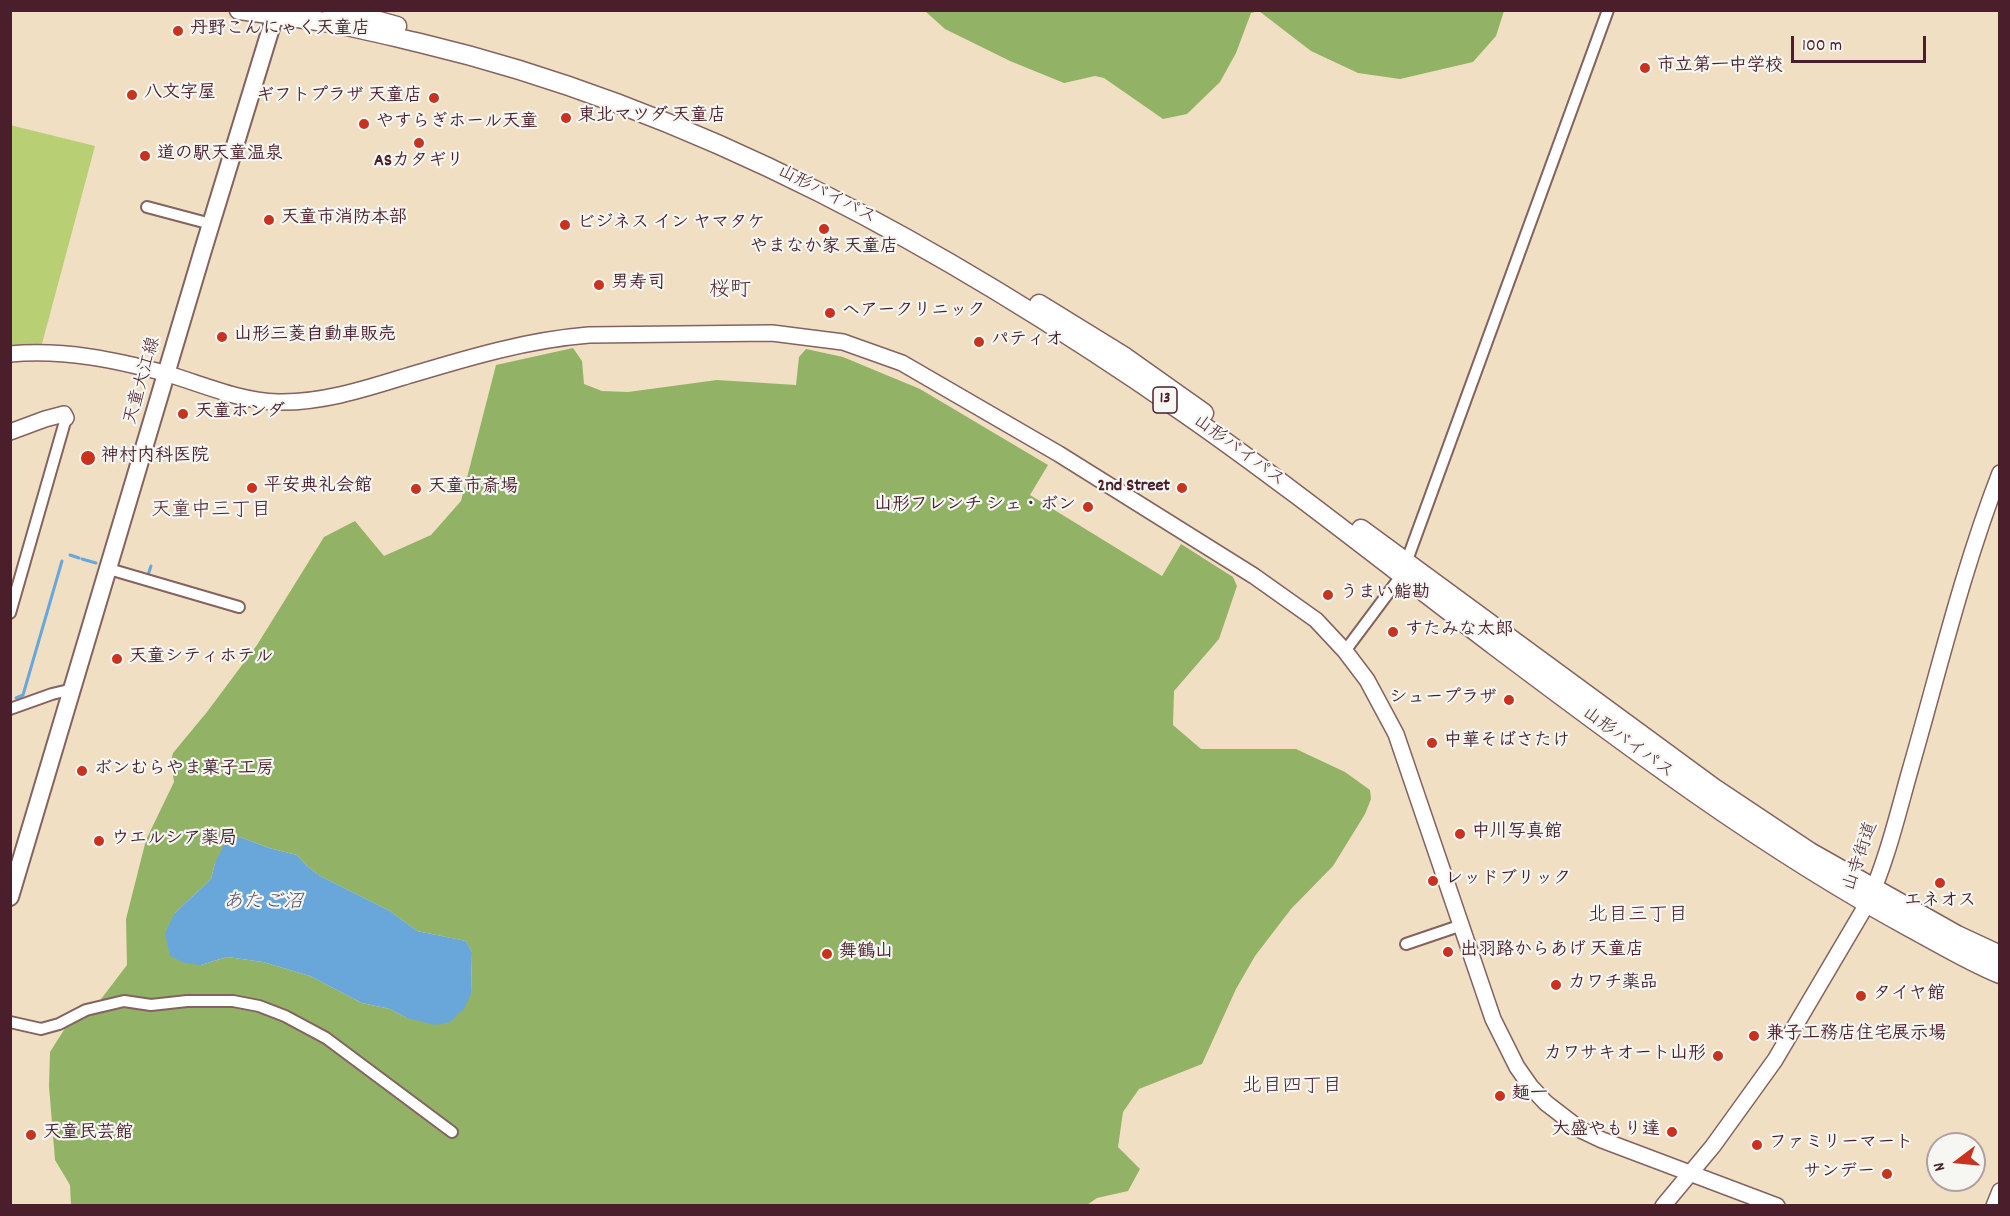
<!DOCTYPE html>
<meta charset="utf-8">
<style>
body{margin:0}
#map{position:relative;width:2010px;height:1216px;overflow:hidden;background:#f1dfc3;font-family:Dekko,sans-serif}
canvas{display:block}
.frame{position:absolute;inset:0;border:12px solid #4a1f2b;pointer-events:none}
.north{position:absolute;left:1926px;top:1132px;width:60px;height:60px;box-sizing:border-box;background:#f6f6f2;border:2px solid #b1a0a2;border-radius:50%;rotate:254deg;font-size:16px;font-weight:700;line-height:24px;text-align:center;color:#4a1f2b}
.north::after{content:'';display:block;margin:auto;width:21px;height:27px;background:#c8321e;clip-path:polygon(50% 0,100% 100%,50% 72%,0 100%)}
.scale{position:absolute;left:1791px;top:36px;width:135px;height:27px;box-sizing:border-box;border:3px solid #4a1f2b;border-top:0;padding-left:8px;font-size:18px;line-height:21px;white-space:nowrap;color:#4a1f2b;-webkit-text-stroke:4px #f6f6f2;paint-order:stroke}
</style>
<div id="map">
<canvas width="2010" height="1216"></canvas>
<div class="frame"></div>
<div class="north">N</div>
<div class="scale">100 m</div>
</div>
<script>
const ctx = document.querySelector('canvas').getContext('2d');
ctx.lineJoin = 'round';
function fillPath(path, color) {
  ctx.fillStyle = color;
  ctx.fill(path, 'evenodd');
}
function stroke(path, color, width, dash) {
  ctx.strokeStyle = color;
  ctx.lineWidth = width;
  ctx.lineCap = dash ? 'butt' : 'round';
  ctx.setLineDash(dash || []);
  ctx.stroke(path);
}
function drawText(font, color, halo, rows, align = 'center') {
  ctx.font = font + ' Dekko,"Klee One",sans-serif';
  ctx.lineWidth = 4.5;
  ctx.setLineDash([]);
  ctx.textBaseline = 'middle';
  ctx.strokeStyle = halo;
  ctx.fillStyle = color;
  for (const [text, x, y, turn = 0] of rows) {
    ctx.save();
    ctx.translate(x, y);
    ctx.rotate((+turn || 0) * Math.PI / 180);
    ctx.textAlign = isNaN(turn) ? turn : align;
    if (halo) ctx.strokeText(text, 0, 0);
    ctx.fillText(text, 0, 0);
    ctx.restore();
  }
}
fillPath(new Path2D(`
 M10 125 95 146 42 344 11 349Z`), '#b9cf73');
fillPath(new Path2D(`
 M925 11H1259L1251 13 1236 53 1220 82 1187 114 1163 119 1104 78 1095 76 1064 83 1010 61 945 29Z
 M1504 11 1496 36 1473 62 1400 79 1358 73 1311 51 1259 11Z
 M573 348 582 361 584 384 602 391 628 392 717 380 796 385 799 357 806 349 843 357 920 389 1048 465 1030 495 1162 576 1181 544 1233 577 1237 586 1219 639 1174 691 1173 725 1201 749H1296L1345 772 1370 790 1371 799 1365 814 1333 866 1291 909 1255 956 1236 989 1202 1064 1139 1089 1123 1112 1118 1147 1140 1169 1128 1191 1097 1198 1087 1205H71L70 1185 55 1160 49 1086 50 1052 69 1022 95 1007 127 965 126 919 146 840 174 782 171 761 173 753 207 712 257 645 324 537 355 521 384 556 431 535 461 501 496 365ZM240 837 269 848 297 855 307 866 320 876 390 911 417 931 466 941 472 952 471 994 407 1018 390 1009 362 1003 310 976 263 962 227 957 201 965 175 913 211 879 215 863Z`), '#92b265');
fillPath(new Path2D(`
 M240 837 269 848 297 855 307 866 320 876 390 911 417 931 466 941 472 952 471 994 464 1009 450 1022 435 1025 407 1018 390 1009 362 1003 310 976 263 962 227 957 201 965 185 963 170 956 165 933 175 913 211 879 215 863 224 845Z`), '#69a7db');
stroke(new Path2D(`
 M70 555 79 558
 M82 559 96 563
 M147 578 151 566
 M16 698 23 695 62 561`), '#69a7db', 3);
const street = new Path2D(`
 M147 207 211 224
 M109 569 239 607
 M10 613 66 418
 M1345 651 1401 576 1406 563 1608 10
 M10 709 52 694 73 689
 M1406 944 1462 925
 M10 1022 41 1029 59 1024 86 1010 124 1001 151 1005 187 1001H233L259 1006 285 1016 326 1038 452 1132`);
const secondary = new Path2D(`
 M10 354C64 349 116 360 168 374 204 385 240 401 278 402 322 403 365 389 407 376 467 358 526 340 589 335L772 333 843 342 902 363 1059 454 1254 576 1316 620 1345 651 1367 680 1396 734 1493 1019 1517 1067 1531 1087 1546 1103 1581 1130 1602 1140 1777 1206
 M10 432 45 419 64 414 66 418
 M1663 1206 1713 1146 1775 1060 1867 904C1886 863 1897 817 1909 774 1938 674 1962 571 2000 473
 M1994 1206 2000 1191`);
const primary = new Path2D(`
 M10 897 203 250 275 15`);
const highway = new Path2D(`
 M239 10C269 14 300 18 330 23 360 28 390 36 420 43 699 109 952 252 1186 414 1292 488 1393 569 1496 647 1629 747 1762 847 1909 927 1939 943 1968 961 2000 974
 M332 10 350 13 397 26
 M1039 304 1125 357 1204 413
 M1361 529 1714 788 1810 852 1957 935 2000 955`);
stroke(street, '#846260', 14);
stroke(secondary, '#846260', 18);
stroke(primary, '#846260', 20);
stroke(highway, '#846260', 21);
stroke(street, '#fff', 10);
stroke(secondary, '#fff', 15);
stroke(primary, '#fff', 16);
stroke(highway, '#fff', 18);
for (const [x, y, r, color] of [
 [178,31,6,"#c8321e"],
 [1645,68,6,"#c8321e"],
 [132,95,6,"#c8321e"],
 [434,98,6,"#c8321e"],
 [566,118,6,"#c8321e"],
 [364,124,6,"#c8321e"],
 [419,143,6,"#c8321e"],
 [145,156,6,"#c8321e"],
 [269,220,6,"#c8321e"],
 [565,225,6,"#c8321e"],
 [824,229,6,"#c8321e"],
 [599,285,6,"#c8321e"],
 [830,313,6,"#c8321e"],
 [222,337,6,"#c8321e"],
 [979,342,6,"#c8321e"],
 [183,414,6,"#c8321e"],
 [88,458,8,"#c8321e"],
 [252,488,6,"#c8321e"],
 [1182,488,6,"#c8321e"],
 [416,489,6,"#c8321e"],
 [1088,507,6,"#c8321e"],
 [1328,595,6,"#c8321e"],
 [1393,632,6,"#c8321e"],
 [117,659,6,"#c8321e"],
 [1509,700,6,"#c8321e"],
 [1432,743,6,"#c8321e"],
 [82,771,6,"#c8321e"],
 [1460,834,6,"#c8321e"],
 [99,841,6,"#c8321e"],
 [1433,881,6,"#c8321e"],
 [1940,883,6,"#c8321e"],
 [1448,952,6,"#c8321e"],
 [827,954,6,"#c8321e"],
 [1556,985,6,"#c8321e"],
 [1861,996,6,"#c8321e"],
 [1754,1036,6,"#c8321e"],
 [1718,1056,6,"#c8321e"],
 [1500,1096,6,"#c8321e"],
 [1672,1132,6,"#c8321e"],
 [31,1135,6,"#c8321e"],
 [1757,1145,6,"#c8321e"],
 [1887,1174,6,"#c8321e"]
]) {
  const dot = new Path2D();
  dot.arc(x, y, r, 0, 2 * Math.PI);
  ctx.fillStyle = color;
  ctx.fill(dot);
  stroke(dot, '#f6f6f2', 2);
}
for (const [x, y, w] of [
 [1165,400,24]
]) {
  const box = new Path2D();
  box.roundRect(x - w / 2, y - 13, w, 26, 4.5);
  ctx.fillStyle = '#f6f6f2';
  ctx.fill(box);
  stroke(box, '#4a1f2b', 1.5);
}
drawText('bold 16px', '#4a1f2b', null, [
 ["13",1165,400]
]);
drawText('bold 18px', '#4a1f2b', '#f6f6f2', [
 ["丹野こんにゃく天童店",190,31],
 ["市立第一中学校",1657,68],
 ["八文字屋",144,95],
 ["ギフトプラザ 天童店",422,98,"right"],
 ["東北マツダ 天童店",578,118],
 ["やすらぎホール天童",376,124],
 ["道の駅天童温泉",157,156],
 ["ASカタギリ",419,163,"center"],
 ["天童市消防本部",281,220],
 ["ビジネス イン ヤマタケ",577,225],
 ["やまなか家 天童店",824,249,"center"],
 ["男寿司",611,285],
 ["ヘアークリニック",842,313],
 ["山形三菱自動車販売",234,337],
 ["パティオ",991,342],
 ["天童ホンダ",195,414],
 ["神村内科医院",101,458],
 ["平安典礼会館",264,488],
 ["2nd Street",1170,488,"right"],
 ["天童市斎場",428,489],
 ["山形フレンチ シェ・ボン",1076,507,"right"],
 ["うまい鮨勘",1340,595],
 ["すたみな太郎",1405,632],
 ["天童シティホテル",129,659],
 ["シュープラザ",1497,700,"right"],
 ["中華そばさたけ",1444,743],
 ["ボンむらやま菓子工房",94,771],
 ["中川写真館",1472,834],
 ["ウエルシア薬局",111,841],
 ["レッドブリック",1445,881],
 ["エネオス",1940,903,"center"],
 ["出羽路からあげ 天童店",1460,952],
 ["舞鶴山",839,954],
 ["カワチ薬品",1568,985],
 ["タイヤ館",1873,996],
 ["兼子工務店住宅展示場",1766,1036],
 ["カワサキオート山形",1706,1056,"right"],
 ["麺一",1512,1096],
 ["大盛やもり達",1660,1132,"right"],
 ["天童民芸館",43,1135],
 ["ファミリーマート",1769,1145],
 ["サンデー",1875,1174,"right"]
], 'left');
drawText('18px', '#4a1f2b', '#f6f6f2', [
 ["山形バイパス",826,196,27],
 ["天童大江線",144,381,-74],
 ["山形バイパス",1238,452,36],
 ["山形バイパス",1627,744,36],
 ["山寺街道",1862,857,-71]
]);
drawText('20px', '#4a1f2b', '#f6f6f2', [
 ["天童中三丁目",211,512],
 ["北目三丁目",1638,917],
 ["北目四丁目",1292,1088]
]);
drawText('italic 20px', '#565571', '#f6f6f2', [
 ["あたご沼",263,904]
]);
drawText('21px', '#4a1f2b', '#f6f6f2', [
 ["桜町",730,292]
]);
</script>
